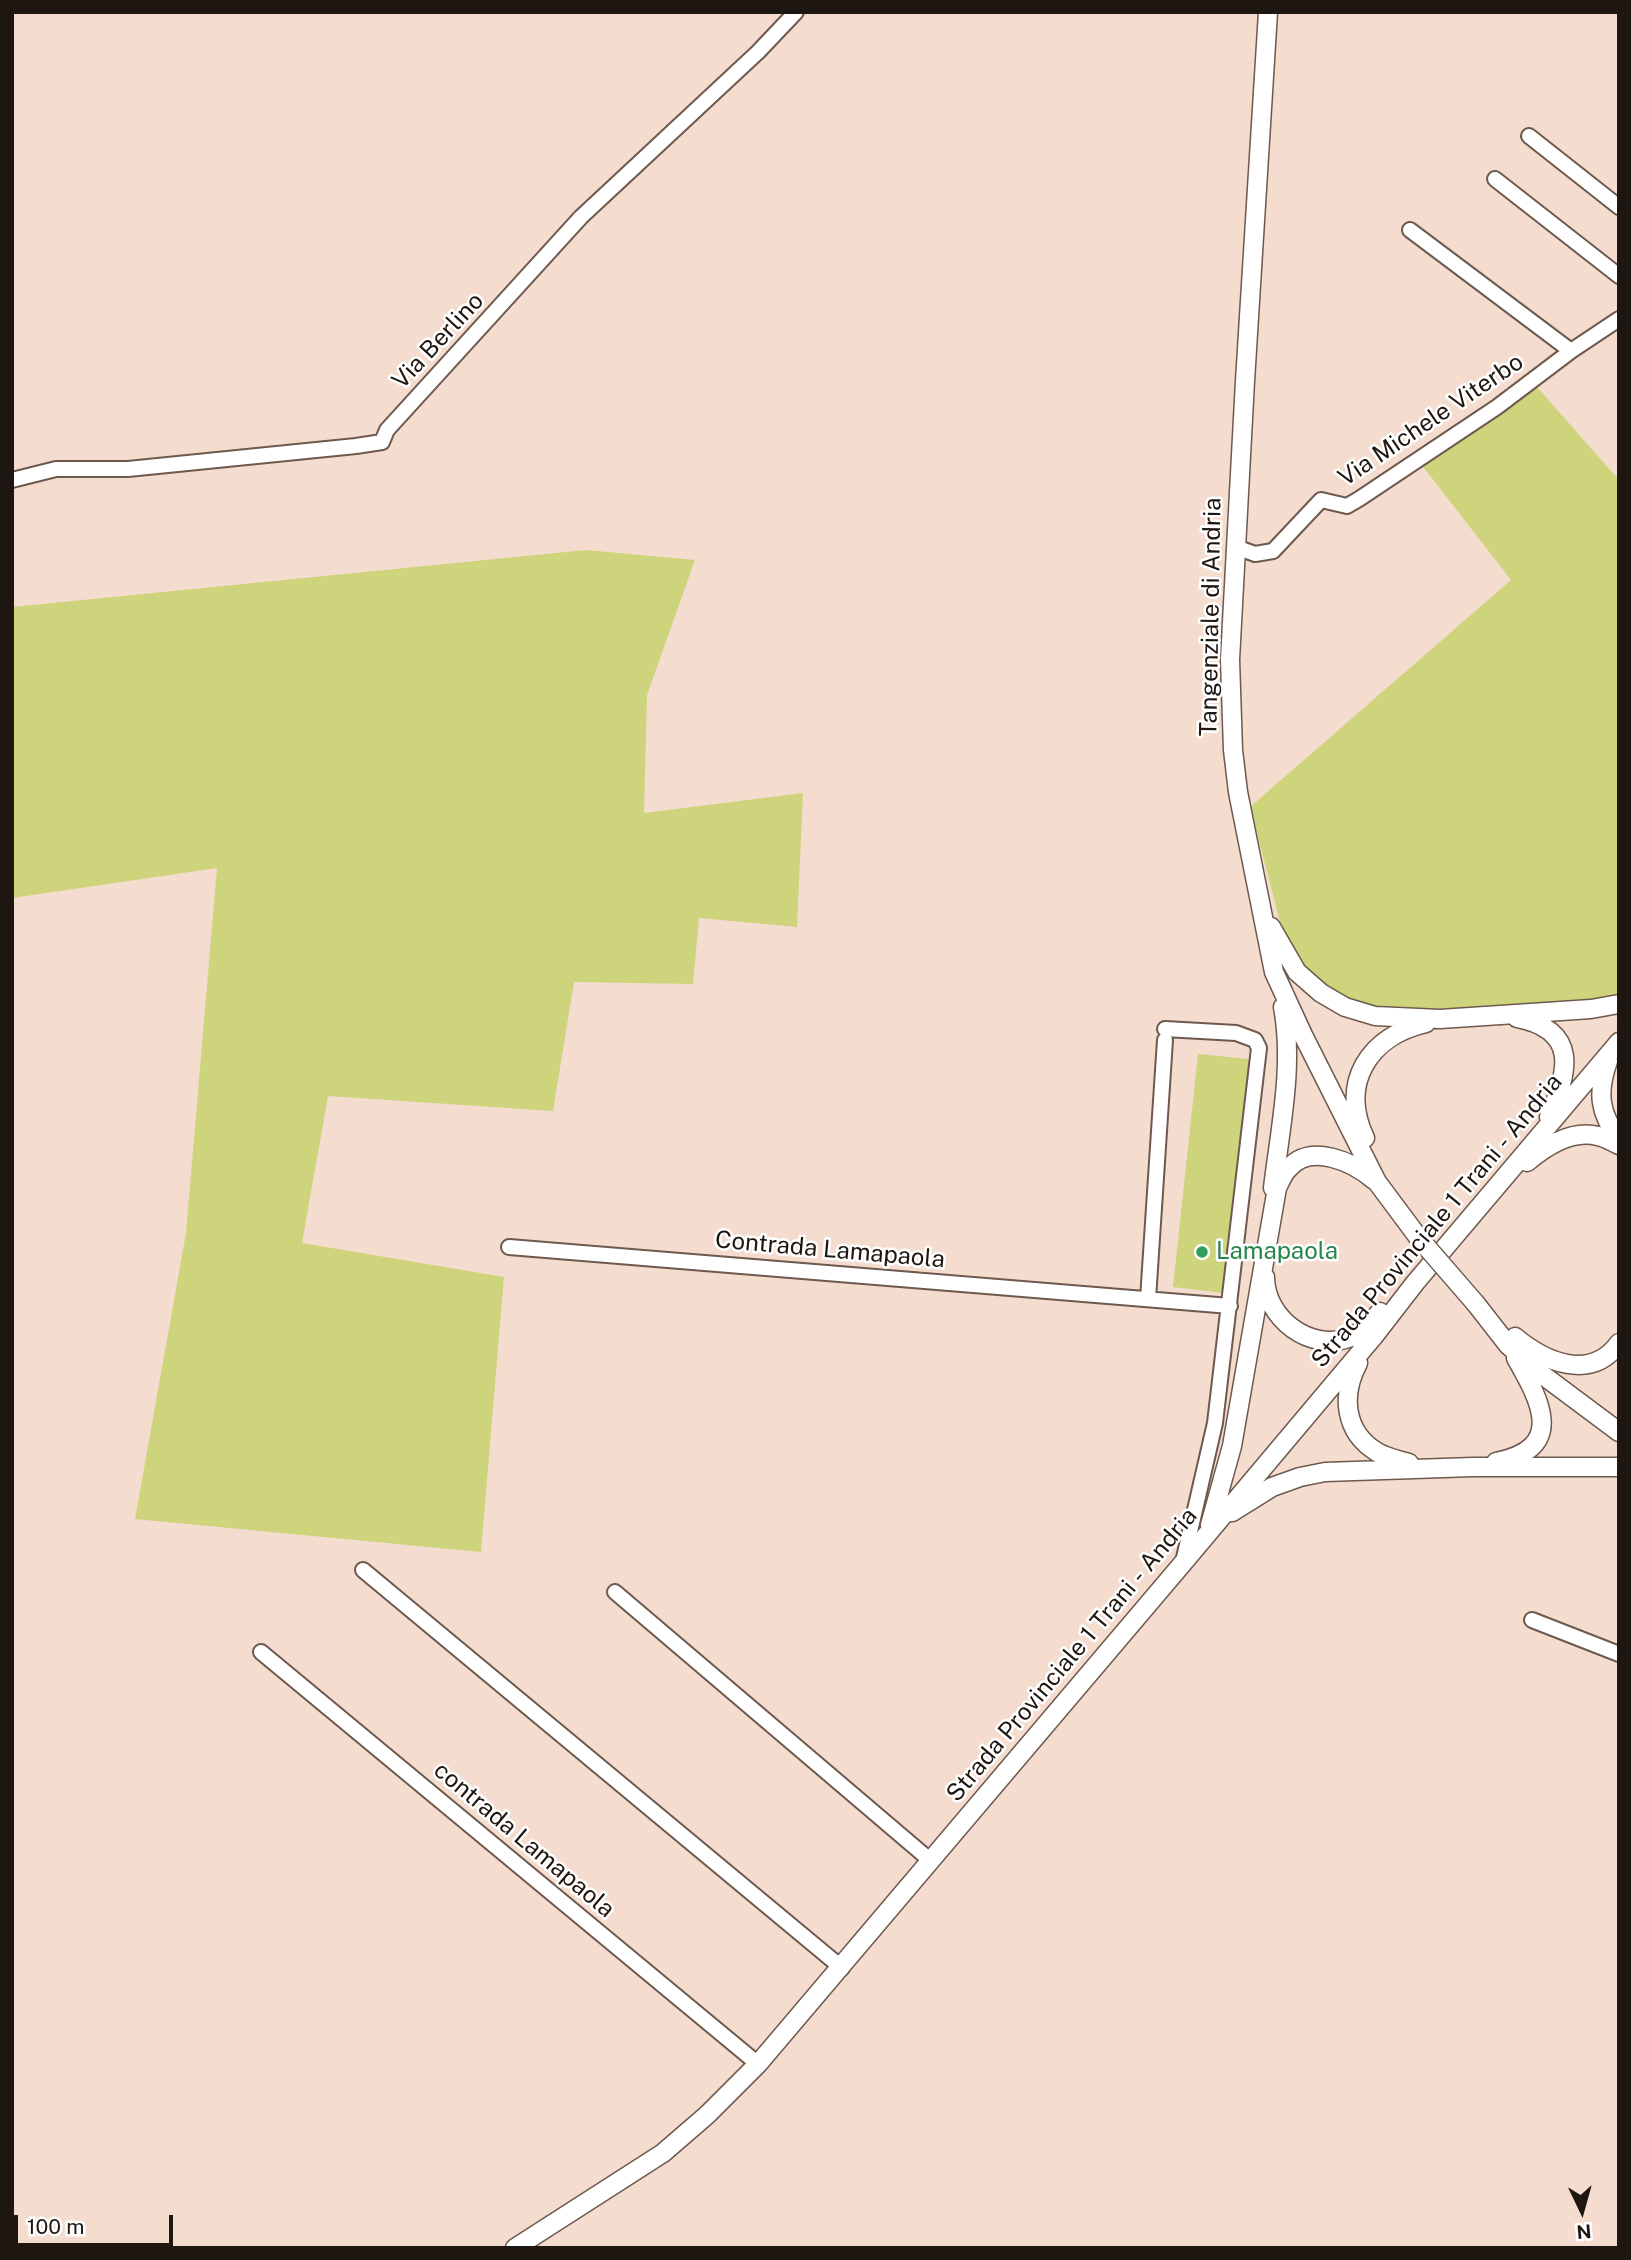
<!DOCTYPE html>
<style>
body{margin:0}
#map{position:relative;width:1631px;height:2260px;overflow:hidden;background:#f4dcce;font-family:"Public Sans",sans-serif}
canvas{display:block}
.frame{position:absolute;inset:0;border:14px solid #1e1611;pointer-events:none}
.north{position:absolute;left:1547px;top:2176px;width:70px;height:70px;-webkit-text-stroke:5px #fff;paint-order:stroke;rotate:175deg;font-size:19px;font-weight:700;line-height:28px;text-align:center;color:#1e1611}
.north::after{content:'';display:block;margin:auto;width:24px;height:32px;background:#1e1611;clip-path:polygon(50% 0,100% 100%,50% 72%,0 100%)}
.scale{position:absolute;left:14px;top:2215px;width:159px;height:32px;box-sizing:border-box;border:4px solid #1e1611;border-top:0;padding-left:9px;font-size:21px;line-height:24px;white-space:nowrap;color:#1e1611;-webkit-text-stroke:5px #fff;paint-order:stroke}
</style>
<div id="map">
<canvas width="1631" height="2260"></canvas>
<div class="frame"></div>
<div class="north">N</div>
<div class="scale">100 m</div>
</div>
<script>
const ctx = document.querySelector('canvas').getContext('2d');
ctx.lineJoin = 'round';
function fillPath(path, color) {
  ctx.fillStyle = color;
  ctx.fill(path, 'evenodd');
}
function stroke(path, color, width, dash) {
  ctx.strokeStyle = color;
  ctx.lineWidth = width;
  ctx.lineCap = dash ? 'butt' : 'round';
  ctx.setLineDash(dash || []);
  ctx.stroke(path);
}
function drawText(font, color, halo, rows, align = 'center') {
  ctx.font = font + ' "Public Sans",sans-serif';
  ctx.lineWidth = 5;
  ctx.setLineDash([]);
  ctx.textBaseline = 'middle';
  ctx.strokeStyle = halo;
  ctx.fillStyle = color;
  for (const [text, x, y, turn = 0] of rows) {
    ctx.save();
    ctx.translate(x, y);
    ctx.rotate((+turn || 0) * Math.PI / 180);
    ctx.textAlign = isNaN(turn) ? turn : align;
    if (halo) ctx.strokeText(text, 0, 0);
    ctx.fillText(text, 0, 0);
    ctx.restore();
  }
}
fillPath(new Path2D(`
 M1537 387 1619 480V997L1611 1000 1388 1012 1335 995 1301 970 1284 937 1250 807 1511 580 1421 464Z
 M586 550 695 560 647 695 644 813 803 793 797 927 699 918 693 984 574 982 553 1111 328 1096 302 1243 504 1277 481 1552 135 1519 186 1233 217 868 12 898V607Z
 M1198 1054 1249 1059 1223 1293 1173 1287Z`), '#ced47c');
const minor = new Path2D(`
 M1529 136 1619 207
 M1495 179 1619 276
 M1410 230 1571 351
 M12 480 56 469H128L356 446 382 442 387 430 581 217 758 52 796 12
 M1236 547 1255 554 1273 551 1321 500 1347 506 1359 499 1497 407 1571 351 1619 319
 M1165 1029 1236 1033 1255 1040 1259 1048 1215 1423 1183 1562
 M509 1247 1230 1306
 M1148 1299 1165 1040
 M363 1570 842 1968
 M615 1592 931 1861
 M1532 1620 1619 1654
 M261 1652 758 2064`);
const major = new Path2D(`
 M1268 12 1245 381 1230 660 1233 750 1238 792 1274 972 1303 1035 1377 1182 1418 1237
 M1271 927 1297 972 1321 993 1345 1007 1375 1016 1440 1019 1591 1009 1619 1004
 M1517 1018C1579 1030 1569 1071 1549 1117
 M1608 1061C1597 1092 1599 1113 1619 1139
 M1365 1138C1339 1083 1369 1036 1426 1023
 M1527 1162C1546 1146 1572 1129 1598 1136 1605 1137 1612 1142 1619 1145
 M1273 1188C1280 1129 1294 1066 1283 1007
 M1265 1277C1265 1318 1310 1353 1351 1337 1362 1333 1372 1321 1380 1312
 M1476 1304 1508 1345 1540 1373 1619 1432
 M1515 1337C1545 1362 1591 1382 1619 1343
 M1358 1363C1341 1395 1344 1432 1377 1452 1387 1458 1399 1460 1409 1463
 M1496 1462C1567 1448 1540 1400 1516 1358
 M1232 1512 1272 1487 1300 1477 1325 1472 1473 1467H1619
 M1210 1525 1232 1446 1277 1188C1280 1182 1283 1174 1288 1169 1310 1142 1353 1162 1374 1180
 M515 2248 663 2153 707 2115 758 2064 1183 1563 1374 1336 1415 1283 1619 1042`);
stroke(minor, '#6d594d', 18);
stroke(major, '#6d594d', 21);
stroke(minor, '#fff', 14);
stroke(major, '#fff', 18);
const majorBridge = new Path2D(`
 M1418 1237 1476 1304`);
stroke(majorBridge, '#6d594d', 21, []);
stroke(majorBridge, '#fff', 18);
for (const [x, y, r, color] of [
 [1202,1252,7,"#2e9e5b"]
]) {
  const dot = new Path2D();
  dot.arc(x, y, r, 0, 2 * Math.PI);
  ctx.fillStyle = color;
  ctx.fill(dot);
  stroke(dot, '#fff', 2.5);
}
drawText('24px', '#1e1611', '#fff', [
 ["Via Berlino",438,341,-47],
 ["Via Michele Viterbo",1431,420,-34],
 ["Tangenziale di Andria",1211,617,-89],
 ["Strada Provinciale 1 Trani - Andria",1437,1221,-50],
 ["Contrada Lamapaola",830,1250,5],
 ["Strada Provinciale 1 Trani - Andria",1072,1655,-50],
 ["contrada Lamapaola",524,1840,40]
]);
drawText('24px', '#27864d', '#fff', [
 ["Lamapaola",1216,1252]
], 'left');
</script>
